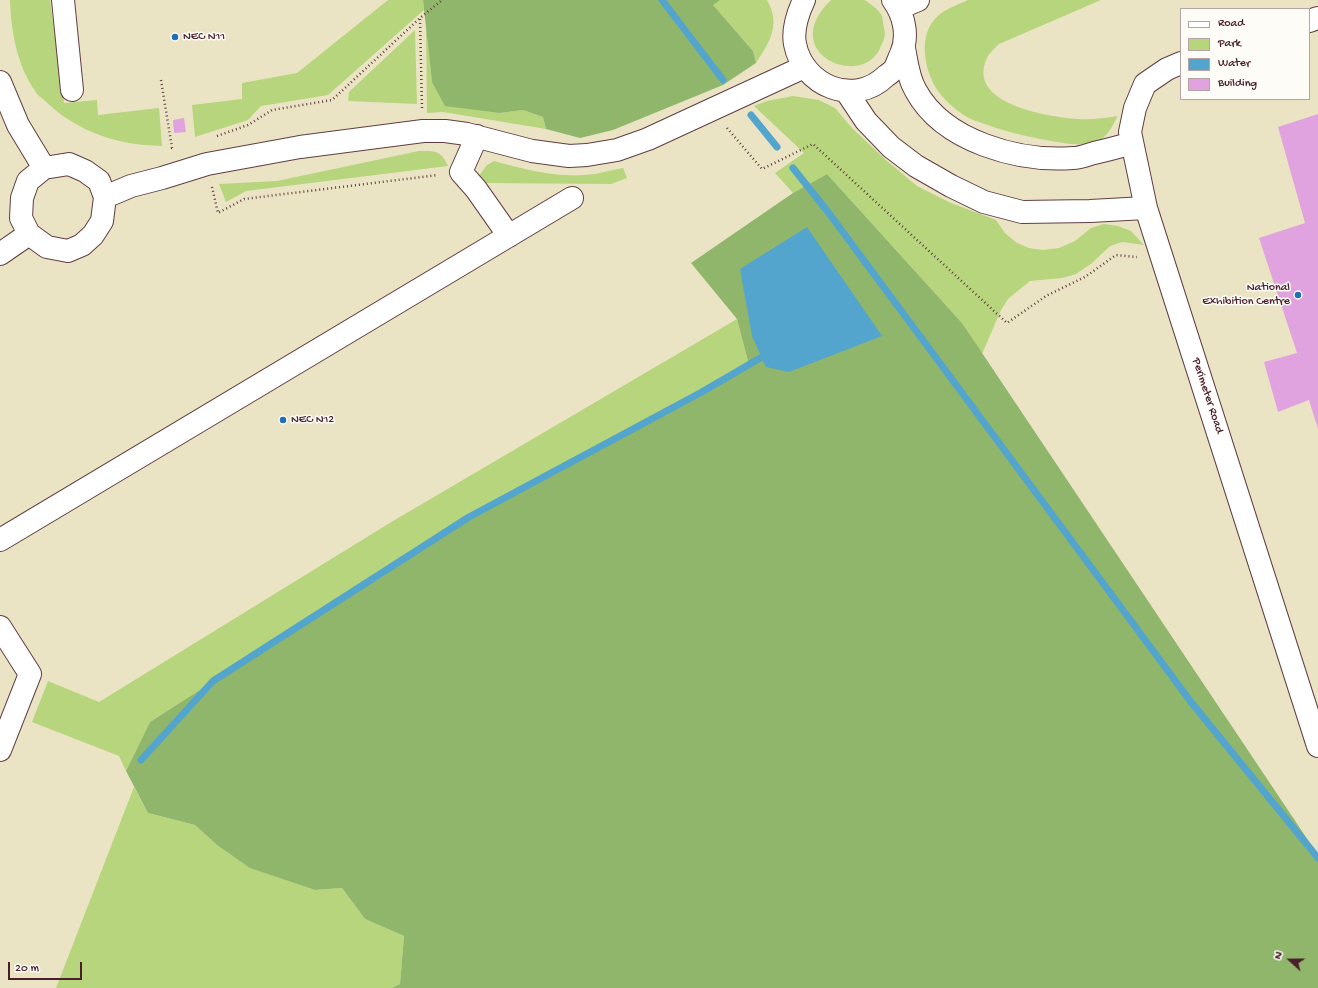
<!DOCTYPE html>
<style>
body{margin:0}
#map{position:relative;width:1318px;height:988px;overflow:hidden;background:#ebe4c4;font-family:"Gochi Hand",sans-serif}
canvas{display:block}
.legend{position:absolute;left:1180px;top:8px;width:130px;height:92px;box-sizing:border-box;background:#fdfcf7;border:1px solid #b5a4a5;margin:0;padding:5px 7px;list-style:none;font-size:12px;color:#4a1f2b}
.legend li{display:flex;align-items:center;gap:8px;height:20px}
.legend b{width:20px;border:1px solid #b5a4a5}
.north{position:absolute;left:1270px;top:940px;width:40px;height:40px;-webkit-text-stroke:3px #fdfcf7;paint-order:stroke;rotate:291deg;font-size:11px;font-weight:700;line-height:16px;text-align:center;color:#4a1f2b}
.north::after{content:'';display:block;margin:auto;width:14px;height:18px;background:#4a1f2b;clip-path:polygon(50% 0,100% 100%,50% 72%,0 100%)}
.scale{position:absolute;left:8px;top:962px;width:74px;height:18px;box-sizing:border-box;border:2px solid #4a1f2b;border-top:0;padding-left:5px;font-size:12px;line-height:14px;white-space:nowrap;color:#4a1f2b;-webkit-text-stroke:3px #fdfcf7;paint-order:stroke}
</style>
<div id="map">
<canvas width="1318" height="988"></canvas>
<ul class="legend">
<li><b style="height:5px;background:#fff"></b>Road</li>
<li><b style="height:11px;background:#b6d57c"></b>Park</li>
<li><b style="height:11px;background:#53a5ce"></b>Water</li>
<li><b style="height:11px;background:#e1a3df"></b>Building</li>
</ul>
<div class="north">N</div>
<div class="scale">20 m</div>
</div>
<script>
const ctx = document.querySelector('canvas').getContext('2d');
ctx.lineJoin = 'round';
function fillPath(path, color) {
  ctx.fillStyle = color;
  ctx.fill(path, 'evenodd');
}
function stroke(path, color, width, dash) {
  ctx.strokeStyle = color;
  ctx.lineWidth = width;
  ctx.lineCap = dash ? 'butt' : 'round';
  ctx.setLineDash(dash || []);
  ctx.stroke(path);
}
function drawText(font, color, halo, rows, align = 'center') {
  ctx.font = font + ' "Gochi Hand",sans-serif';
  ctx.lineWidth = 3;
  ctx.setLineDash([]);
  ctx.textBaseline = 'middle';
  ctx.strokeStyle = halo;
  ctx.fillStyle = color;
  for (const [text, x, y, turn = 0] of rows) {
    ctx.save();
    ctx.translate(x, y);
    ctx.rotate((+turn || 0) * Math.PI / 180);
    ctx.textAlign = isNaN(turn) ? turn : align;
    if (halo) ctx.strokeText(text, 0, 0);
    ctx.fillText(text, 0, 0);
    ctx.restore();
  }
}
fillPath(new Path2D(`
 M10 0H50L64 103 97 100 98 115 159 108 162 146C151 145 140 145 129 143 97 137 69 124 45 101 42 98 37 95 35 91 17 65 11 31 10 0Z
 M388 0H423L424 10 328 95 261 106 248 120 195 137 192 105 242 99V83L297 73Z
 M720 0H767C781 24 770 42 756 63L753 51 712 4Z
 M831 0H864C869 2 880 11 882 16 883 20 883 24 884 28 886 35 884 40 881 46 865 91 775 54 831 0Z
 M968 0H1101L999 44C995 48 989 53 987 58 965 104 1049 117 1078 119 1091 120 1105 118 1118 116 1113 124 1109 135 1100 140 1084 148 1063 143 1046 140 1024 136 1003 131 982 123 977 121 972 120 967 117 957 111 945 101 938 91 925 72 918 39 934 20 942 10 957 5 968 0Z
 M426 27 432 82 500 113 523 110 543 117 546 129 443 112 427 113Z
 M415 30 417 104 348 101 349 92Z
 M793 96 819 100 835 108 852 128 887 161 917 186 951 203 996 220 1005 233 1017 243 1029 248 1043 250 1059 248 1075 241 1091 228 1104 224 1118 226 1131 231 1144 245 1122 242 1110 246 1092 263 1076 274 1062 278 1030 281 1008 299 1001 310 982 354 962 323 827 174 793 193 775 173 804 153 754 106 767 101Z
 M419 151C435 151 441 150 448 166L246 191 226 202 219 184 277 181Z
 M494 161C527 170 561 179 595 174 604 172 613 170 623 168L627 178 611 184 481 183 478 177 487 165Z
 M737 319 749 365 469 517 150 722 126 771 119 756 32 722 48 681 99 702 393 521Z
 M134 787 148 813 195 825 217 845 251 868 315 890 342 888 365 919 404 936 400 984 392 988H56Z`), '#b6d57c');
fillPath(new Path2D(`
 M423 0H720L713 5 753 51 756 63 723 85 613 130 580 138 546 129 543 117 523 110 500 113 445 106 432 82Z
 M827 174 962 323 1318 855V988H392L400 984 404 936 365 919 342 888 315 890 250 868 217 845 195 825 148 813 126 771 150 722 469 517 749 365 737 319 691 263 793 193Z`), '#90b66c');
fillPath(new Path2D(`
 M807 227 882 336 789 372 766 367 752 336 740 269Z`), '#53a5ce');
stroke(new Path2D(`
 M662 0 723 80
 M751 115 777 147
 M793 168 828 212 1191 702 1318 858
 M141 760 213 681 469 517 700 393 762 357`), '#53a5ce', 7);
fillPath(new Path2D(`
 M1318 114V429L1309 400 1278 412 1264 362 1297 353 1259 238 1305 223 1278 127Z
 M184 118 186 132 174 133 173 120Z`), '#e1a3df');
const minor = new Path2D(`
 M63 0 72 90
 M804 0C798 13 792 29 795 44 803 86 854 107 886 76 889 74 893 71 895 68 897 64 899 58 901 54 909 36 904 15 893 0
 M899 8 918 0
 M1309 21 1318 18
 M904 48C907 63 908 78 916 91 944 142 1019 162 1073 158 1080 158 1087 155 1094 153 1107 150 1119 147 1132 143
 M1181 63 1167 69 1145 84 1135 108 1130 132 1146 208 1318 746
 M0 82 18 125 44 168
 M846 91 866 121 891 147 916 166 951 186 984 202 1022 212 1090 211 1146 208
 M477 136 461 172 476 189 509 236
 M69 164 85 171 99 181 105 197 102 221 93 235 82 245 68 251 47 247 29 234 21 218 22 198 28 181 44 168Z
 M105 197 131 186 162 178 207 164 300 147 423 131H445L467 134 532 151 569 156 587 155 617 150 648 139 804 67
 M0 254 29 234
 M0 540 572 198
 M0 750 30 674 0 627`);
stroke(minor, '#623d42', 24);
stroke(new Path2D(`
 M420 19 422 108
 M161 80 172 148H175
 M727 128 762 169 813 144 1007 323 1046 296 1085 277 1116 255 1137 257
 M217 136 248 125 272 110 332 100 420 18 442 0
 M212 187 218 213 244 199 438 175`), '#623d42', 2.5, [1, 3]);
stroke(minor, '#fff', 22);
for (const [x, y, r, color] of [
 [175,37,4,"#1f6fb2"],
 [1298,295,4,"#1f6fb2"],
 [283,420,4,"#1f6fb2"]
]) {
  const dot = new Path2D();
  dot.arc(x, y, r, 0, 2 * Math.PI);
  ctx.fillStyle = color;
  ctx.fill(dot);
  stroke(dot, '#fdfcf7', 1.5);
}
drawText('12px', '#4a1f2b', '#fdfcf7', [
 ["NEC N11",183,37],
 ["National",1290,288,"right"],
 ["Exhibition Centre",1290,302,"right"],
 ["NEC N12",291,420]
], 'left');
drawText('12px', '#4a1f2b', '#fdfcf7', [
 ["Perimeter Road",1207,396,72]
]);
</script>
